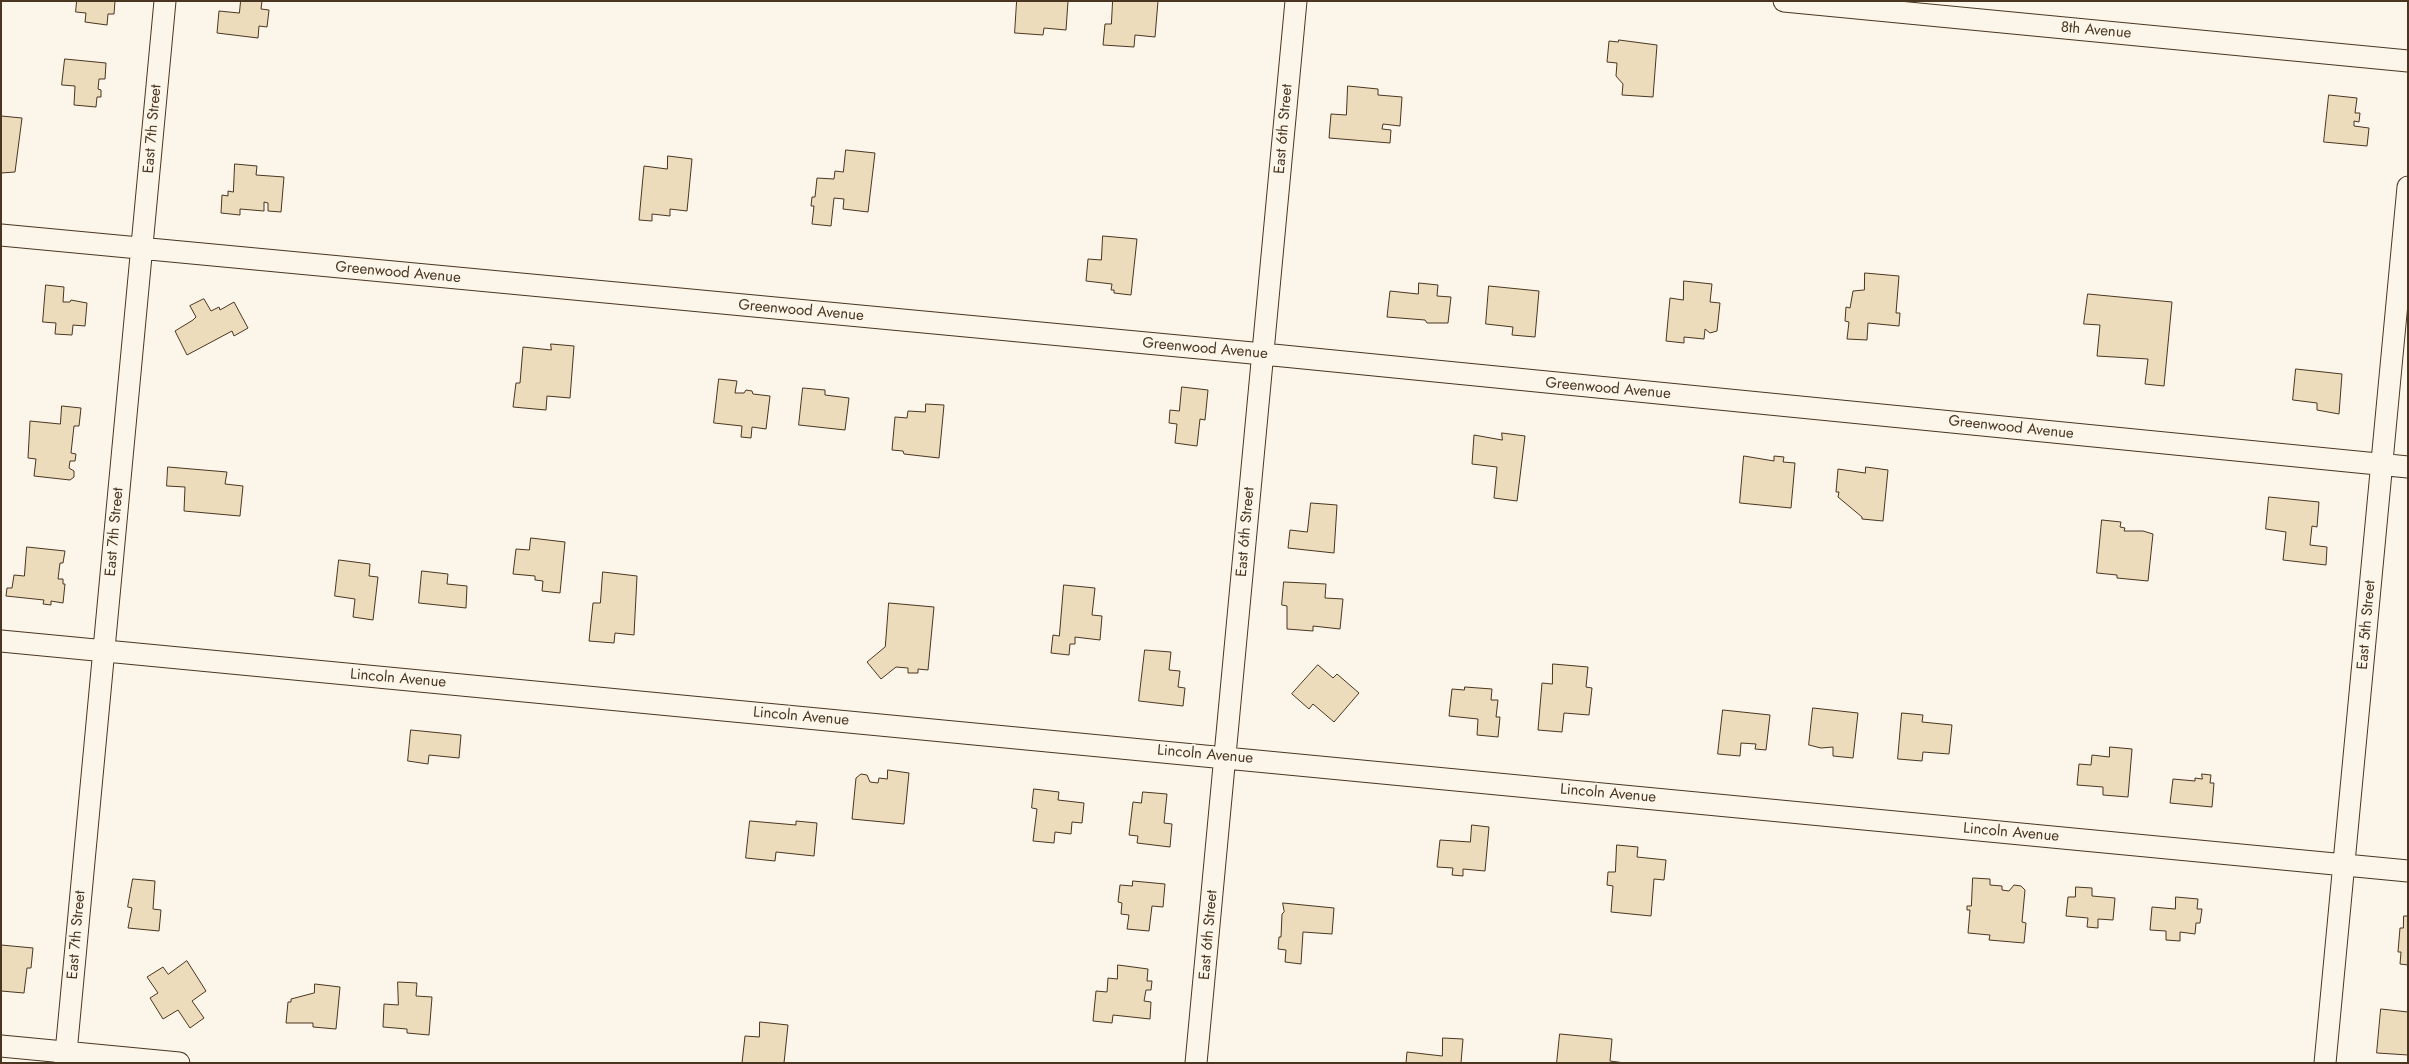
<!DOCTYPE html>
<style>
body{margin:0}
#map{position:relative;width:2409px;height:1064px;overflow:hidden;background:#fbf6e9;font-family:Jost,sans-serif}
canvas{display:block}
.frame{position:absolute;inset:0;border:2px solid #4a3520;pointer-events:none}
</style>
<div id="map">
<canvas width="2409" height="1064"></canvas>
<div class="frame"></div>
</div>
<script>
const ctx = document.querySelector('canvas').getContext('2d');
ctx.lineJoin = 'round';
function fillPath(path, color) {
  ctx.fillStyle = color;
  ctx.fill(path, 'evenodd');
}
function stroke(path, color, width, dash) {
  ctx.strokeStyle = color;
  ctx.lineWidth = width;
  ctx.lineCap = dash ? 'butt' : 'round';
  ctx.setLineDash(dash || []);
  ctx.stroke(path);
}
function drawText(font, color, halo, rows, align = 'center') {
  ctx.font = font + ' Jost,sans-serif';
  ctx.lineWidth = 4;
  ctx.setLineDash([]);
  ctx.textBaseline = 'middle';
  ctx.strokeStyle = halo;
  ctx.fillStyle = color;
  for (const [text, x, y, turn = 0] of rows) {
    ctx.save();
    ctx.translate(x, y);
    ctx.rotate((+turn || 0) * Math.PI / 180);
    ctx.textAlign = isNaN(turn) ? turn : align;
    if (halo) ctx.strokeText(text, 0, 0);
    ctx.fillText(text, 0, 0);
    ctx.restore();
  }
}
const building = new Path2D(`
 M77 1H115L114 14H108L107 25 85 22 86 13 76 12Z
 M241 1H262L261 9 269 10 267 27 259 26 258 38 217 33 219 11 239 13Z
 M1017 1H1068L1066 30 1044 28 1043 35 1015 33Z
 M1113 1H1158L1155 37 1135 35 1134 47 1103 45 1105 24H1111Z
 M1619 40 1657 45 1653 97 1622 95 1623 84 1616 76 1617 63 1607 62 1609 41 1618 42Z
 M65 59 106 63 105 79H99L98 89 101 90V97H97L96 107 74 105 75 86 62 85Z
 M1348 86 1378 89V95L1402 97 1400 126 1383 124 1382 129 1391 130 1390 143 1329 138 1331 114 1346 115Z
 M2329 95 2357 98 2355 113H2360L2359 122 2354 121V126L2369 128 2367 146 2324 142Z
 M1 116 22 118 15 172 1 173Z
 M846 150 875 153 868 212 843 209 844 199 834 198 831 226 812 224 814 206H811L812 197H815L817 178 834 179 835 171 843 172Z
 M668 156 692 159 687 211 670 209V216L652 214V221L639 220 644 166 667 169Z
 M235 164 257 166 256 175 284 177 281 212 268 211V203L264 202V211L240 209V215L221 213 222 195 228 196V191L233 192Z
 M1103 236 1137 239 1131 295 1114 293V290H1111L1112 284 1086 281 1088 259 1101 260Z
 M1865 273 1899 276 1896 313H1900L1899 326 1868 323 1867 340 1847 339 1849 322 1845 321 1846 307 1850 308 1853 291 1864 290Z
 M1684 281 1712 284 1710 302 1720 303 1717 331 1710 333 1705 329 1704 339 1684 337V343L1666 341 1670 298 1683 300Z
 M1419 283 1438 285 1437 296 1451 297 1448 323H1427L1425 320 1387 317 1390 291 1418 294Z
 M46 285 64 287 63 302H70L71 300 87 303 85 326 73 325 72 335 55 334 56 323 43 322Z
 M1489 286 1539 291 1535 337 1512 335 1513 327 1486 324Z
 M2088 294 2172 302 2164 386 2145 384 2148 359 2097 356 2100 325 2084 324Z
 M204 299 211 311 219 307 220 310 234 302 248 328 234 336 232 331 187 355 175 331 193 320 196 317 190 306Z
 M551 344 574 346 570 398 547 396 546 410 513 407 516 383H520L523 347 551 350Z
 M2296 369 2342 374 2339 414 2317 410V403L2293 400Z
 M719 379 737 381 735 393H744L746 390 752 391 753 394 770 396 766 429 752 427 751 438 741 437 742 426 714 423Z
 M1182 387 1208 390 1205 420 1200 419 1197 446 1175 443 1177 424 1169 423 1170 410 1179 411Z
 M803 388 825 390V395L849 398 845 430 799 425Z
 M926 404 944 405 939 458 904 454 903 451 892 450 895 417 907 418 908 411 925 412Z
 M62 406 81 408 79 426H74L71 453 76 454 75 461H70L69 468 74 471V477L70 480 34 476 36 459 28 458 30 421 60 424Z
 M1502 433 1525 436 1517 501 1494 498 1497 467 1472 464 1474 435 1502 440Z
 M1744 456 1774 461V456L1784 457 1783 462 1795 463 1791 508 1740 503Z
 M168 467 227 472 225 484 243 486 240 516 184 511 185 487 167 486Z
 M1866 467 1888 470 1883 521 1862 519V517L1838 497 1839 492H1836L1838 469 1865 473Z
 M2269 497 2319 502 2317 527 2312 526 2310 545 2327 547 2326 565 2283 560 2286 532 2266 529Z
 M1311 503 1337 505 1334 553 1288 548 1290 530 1307 532Z
 M2102 520 2121 522 2120 527 2125 528 2124 531H2143L2153 534 2148 581 2117 578V575L2097 573Z
 M531 538 565 542 560 593 542 591 543 581 535 580V576L513 574 516 549 529 550Z
 M27 547 65 551 63 563H60L58 579H63V584H65L63 603 51 601V605L43 604 44 600 6 596 7 588H12L14 575 24 576Z
 M339 560 370 564 369 576 378 577 373 620 353 617 355 599 335 596Z
 M422 571 448 574 447 584 467 586 466 608 419 603Z
 M603 572 637 576 634 635 615 633 614 643 589 641 593 603H600Z
 M1284 582 1326 584 1325 598 1343 599 1340 629 1313 626V631L1287 629V606L1282 605Z
 M1064 585 1095 588 1092 615 1102 616 1100 640 1075 637V644H1070L1069 655 1051 653 1053 635 1059 636Z
 M889 603 934 607 928 670 918 669V673H908V668L896 667 881 679 867 662 885 647Z
 M1145 650 1171 652 1169 670 1180 671 1178 687 1185 688 1183 706 1139 701Z
 M1553 664 1588 667 1586 687 1592 688 1589 715 1564 713 1562 732 1538 730 1542 683 1552 684Z
 M1318 665 1333 678 1337 674 1359 693 1334 722 1313 704 1309 709 1292 694Z
 M1465 687 1492 689 1491 700H1498L1496 717H1500L1498 737 1477 735 1478 719 1449 716 1452 689 1464 690Z
 M1813 708 1858 713 1853 758 1833 756V747L1821 748 1809 745Z
 M1723 710 1770 715 1766 750 1755 749 1756 744 1741 743 1740 756 1718 754Z
 M1902 713 1923 715 1922 722 1952 725 1949 754 1923 752 1922 761 1898 759Z
 M411 730 461 735 459 758 429 755 428 764 408 761Z
 M2110 747 2132 749 2128 797 2103 795V787L2077 785 2079 764 2091 765 2092 755 2109 757Z
 M888 770 909 773 904 824 852 819 856 778 861 774 867 775 870 782 878 783 879 778 887 779Z
 M2202 774 2211 775 2210 783H2214L2212 807 2170 803 2173 779 2195 781V778L2202 779Z
 M1034 789 1059 792 1058 800 1084 803 1082 823 1072 822 1071 834 1055 832 1054 843 1033 841 1037 809 1032 808Z
 M1143 792 1167 794 1164 823 1172 824 1170 847 1137 843 1138 836 1129 835 1133 802 1141 803Z
 M750 821 796 825V821L817 823 814 856 776 852 775 861 746 858Z
 M1472 825 1489 827 1485 871 1463 869V876L1452 875 1453 868 1437 867 1440 840 1470 842Z
 M1617 845 1638 847 1637 857 1666 860 1664 880 1654 879 1651 916 1611 912 1613 886 1607 885 1608 872H1615Z
 M1973 878 1990 879V885L2002 886V890L2009 891 2014 885 2021 886 2025 890 2022 922 2026 923 2024 943 1989 940 1990 935 1968 933 1970 910H1967V906H1971Z
 M133 879 155 881 153 909 161 910 159 931 128 928 132 908 128 907Z
 M1133 881 1165 884 1163 907 1152 906 1149 931 1127 929 1129 915 1121 914 1122 903 1118 902 1120 885 1132 886Z
 M2076 887 2092 888V896L2115 898 2113 920 2098 919V928L2087 927 2088 918 2066 916 2068 897H2075Z
 M2176 897 2198 899 2197 909H2202L2200 923H2196L2195 934 2180 932V941L2166 940V931L2150 930 2152 907 2175 909Z
 M1283 903 1334 908 1332 934 1303 932 1301 964 1285 962 1286 950 1278 949 1279 937H1281L1282 914 1284 912Z
 M2404 916H2408V965L2400 964 2401 952H2398L2400 928H2403Z
 M1 945 33 948 31 968H27L24 993 1 991Z
 M187 961 206 991 192 1001 204 1018 190 1028 178 1010 163 1019 150 998 158 993 147 977 163 967 168 974Z
 M1118 965 1148 969 1147 981H1152L1151 990H1146L1144 1001 1151 1002 1150 1019 1113 1015 1112 1023 1093 1021 1096 991 1107 992 1108 978 1117 979Z
 M398 982 417 983 416 996 432 997 429 1035 407 1033V1029L383 1027 384 1004 398 1005Z
 M315 984 340 987 336 1029 313 1027V1023H286L288 1002H291V999L314 993Z
 M2381 1009 2408 1012V1055L2377 1053Z
 M760 1022 788 1025 784 1063H742L745 1036 759 1037Z
 M1560 1034 1612 1039 1610 1061 1625 1063H1557Z
 M1443 1038 1463 1039 1461 1063H1406L1407 1052 1442 1056Z`);
fillPath(building, '#ecdcbc');
stroke(building, '#4a3520', 1);
const minor = new Path2D(`
 M1784 1 2408 61
 M1 235 1263 354 2408 467
 M1 641 2408 871
 M1 1046 179 1063
 M65 1063 165 1
 M1196 1063 1296 1
 M2325 1063 2408 187`);
stroke(minor, '#4a3520', 23);
stroke(minor, '#fbf6e9', 21);
drawText('15px', '#4a3520', '#fbf6e9', [
 ["8th Avenue",2096,31,5],
 ["East 7th Street",153,129,-85],
 ["East 6th Street",1284,129,-85],
 ["Greenwood Avenue",398,273,5],
 ["Greenwood Avenue",801,311,5],
 ["Greenwood Avenue",1205,349,5],
 ["Greenwood Avenue",1608,389,5],
 ["Greenwood Avenue",2011,428,6],
 ["East 7th Street",115,532,-85],
 ["East 6th Street",1246,532,-85],
 ["East 5th Street",2367,625,-85],
 ["Lincoln Avenue",398,679,5],
 ["Lincoln Avenue",801,717,5],
 ["Lincoln Avenue",1205,755,5],
 ["Lincoln Avenue",1608,794,5],
 ["Lincoln Avenue",2011,833,5],
 ["East 7th Street",77,935,-85],
 ["East 6th Street",1209,935,-85]
]);
</script>
